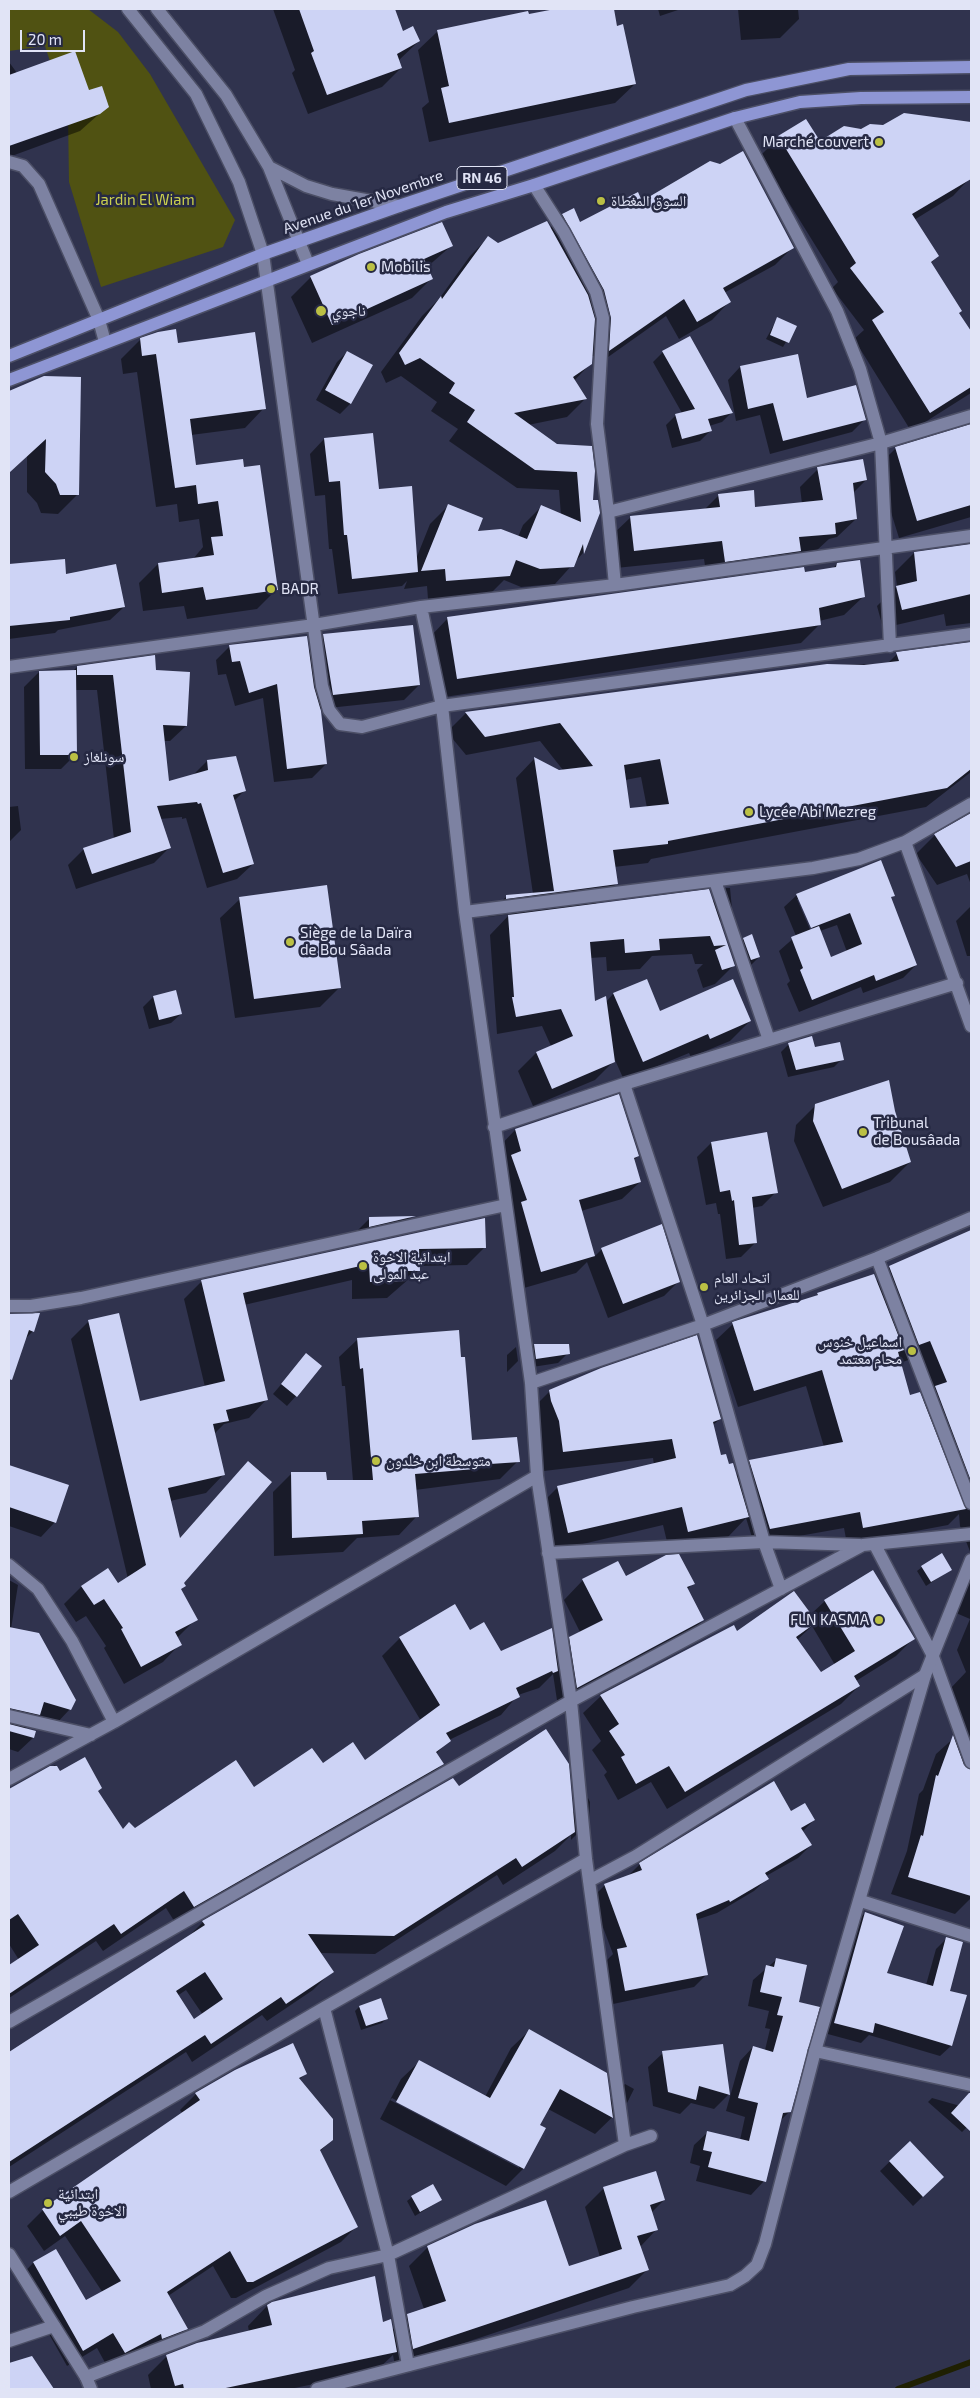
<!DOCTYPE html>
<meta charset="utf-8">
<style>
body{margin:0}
#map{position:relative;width:980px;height:2398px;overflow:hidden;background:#30334e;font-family:"Exo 2",sans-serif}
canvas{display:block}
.frame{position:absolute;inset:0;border:10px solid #e1e4f6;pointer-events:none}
.scale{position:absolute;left:20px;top:30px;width:65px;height:22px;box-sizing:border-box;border:2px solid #e1e4f6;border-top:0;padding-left:6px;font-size:15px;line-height:18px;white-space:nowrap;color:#e1e4f6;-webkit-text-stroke:4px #262943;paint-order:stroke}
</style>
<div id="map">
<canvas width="980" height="2398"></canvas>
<div class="frame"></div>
<div class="scale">20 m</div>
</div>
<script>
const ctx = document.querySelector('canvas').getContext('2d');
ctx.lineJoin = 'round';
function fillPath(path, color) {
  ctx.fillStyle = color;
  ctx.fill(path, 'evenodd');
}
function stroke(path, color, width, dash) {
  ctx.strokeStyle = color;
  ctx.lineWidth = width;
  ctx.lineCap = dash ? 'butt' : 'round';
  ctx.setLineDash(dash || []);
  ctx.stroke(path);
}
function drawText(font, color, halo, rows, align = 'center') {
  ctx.font = font + ' "Exo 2","Noto Naskh Arabic",sans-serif';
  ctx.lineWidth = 5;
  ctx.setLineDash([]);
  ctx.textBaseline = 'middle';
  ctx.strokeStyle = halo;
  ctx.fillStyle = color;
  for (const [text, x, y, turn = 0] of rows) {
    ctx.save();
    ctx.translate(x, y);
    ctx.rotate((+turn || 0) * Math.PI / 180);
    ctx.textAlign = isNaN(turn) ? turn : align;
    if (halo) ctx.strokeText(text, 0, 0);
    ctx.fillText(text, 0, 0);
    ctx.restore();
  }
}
fillPath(new Path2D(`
 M9 9H88L118 32 150 74 235 220 223 247 101 287 69 182 68 116 45 46 9 51Z`), '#505212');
fillPath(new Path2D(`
 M273 9H394L402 33 419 41 398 61 401 68 382 87 308 114 292 73 295 70Z
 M561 9H612L635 84 615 103 429 142 422 108 429 102 418 50 438 31Z
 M658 9H681L660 16Z
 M738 9H798L799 19 780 38 741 40Z
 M9 62 17 73 88 92 108 106 80 131 9 157Z
 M904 114 971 123V177L953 196 914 220 938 256 931 263 971 334V393L911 431 854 339 864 330 832 288 838 282 760 156 779 137 805 121 819 143 862 130 883 126Z
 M642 203 793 247 775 265 724 293 729 302 712 320 679 339 666 316 594 367V356H591V363L574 381 585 399 567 417 528 425 556 445 590 447 592 501 599 513 583 553 555 584 521 587 504 580 490 594 428 599 427 586 404 589 407 581 402 586 338 594 332 549H329L325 495 315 496 310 454 324 439 378 490 416 559 430 524 449 505 476 532 518 537 523 525 541 507 561 515 559 490 517 488 449 441 458 429 431 411 437 402 401 376 386 383 381 372 422 316 439 299 470 256 488 238 498 245 550 228 563 215 580 223Z
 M451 246 426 268 431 279 412 298 312 343 291 297 311 277Z
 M777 319 795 327 783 347 766 339Z
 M140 340 177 344 264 408 245 428 191 435 195 467 242 460 276 590 257 609 187 619 184 606 143 611 139 583 158 564 193 559 203 547 199 519 179 522 177 504 156 507 137 372 123 374 121 359Z
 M347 352 371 365 350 404 340 414 316 400 337 362Z
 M663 352 732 412 722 422 709 426 710 431 700 441 672 448 666 425 676 415 682 413 653 362Z
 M740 367 806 399 865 419 852 432 770 454 760 415 736 421 728 380Z
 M44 377 77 495 58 514 41 513 37 503 27 492V456L9 473V392Z
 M971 426V517L899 538 877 467 896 448Z
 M818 469 866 480 853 493 856 519 837 537 829 539 816 551 797 553 782 569 707 579 704 559 616 568 612 535 631 517 705 509 719 495 754 509 802 504 800 487Z
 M971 545V623L946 626 944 614 883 628 877 606 897 586 895 572 914 553Z
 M63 560 65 575 124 607 110 620 58 630 55 633 9 639V565Z
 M837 564 864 596 844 615 819 621 820 624 801 643 438 698 429 638 448 618 804 574 832 569Z
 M324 635 419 685 404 700 319 709 326 764 312 778 274 782 263 698 235 706 226 674 218 675 216 660 230 646 308 651Z
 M971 643V772L926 807 651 859 648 863 614 867 616 884 595 905 712 902 726 888H730L732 909 719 922 734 965 715 984 703 988 697 970 703 964H695L692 954 652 956 640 969 607 971 606 957 590 958 594 1003 606 1002 613 994 646 981 659 1012 750 1021 730 1041 691 1057 689 1053 624 1080 615 1060 595 1080 533 1106 518 1071 536 1053 551 1046 542 1026 497 1034 490 935 510 914 488 917 487 915 507 896 533 894 516 778 534 759 559 771 563 770 540 741 466 755 447 732 466 713 827 665 887 664 897 654ZM641 777 647 808 629 810 625 780Z
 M77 667 155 671 186 726 170 741H163L168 782 192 776 207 761 244 791 233 802 253 864 237 879 207 888 186 818 182 819V817L160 819 170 847 154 863 76 889 68 865 84 849 114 839 97 690H75L76 754 61 769H25L24 687 39 672 73 671Z
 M18 806 21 830 9 842V807Z
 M971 816V885L967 874 937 885 916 854 935 835Z
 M797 895H893L890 898 916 965 903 978 863 993 861 987 799 1012 787 984 790 981 779 951 796 936 784 907ZM797 899H800L815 933 812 934ZM837 925 847 952 830 958 820 931Z
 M240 899 340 987 320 1007 235 1018 220 918Z
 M971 906V956H967L956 921Z
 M744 939 759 957 749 967 734 949Z
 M175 991 181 1014 171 1023 149 1029 143 1007 153 997Z
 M789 1044 814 1048 842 1059 834 1067 788 1077 781 1052Z
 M816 1105 910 1162 890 1182 823 1207 794 1141 796 1125Z
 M515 1130 638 1156 634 1160 640 1182 622 1199 581 1211 594 1257 602 1249 679 1281 664 1296 608 1318 587 1262 576 1273 524 1288 509 1215 494 1173 503 1164 498 1148Z
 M711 1143 776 1192 762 1206 752 1208 755 1243 741 1257 726 1259 720 1214H718L716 1203 706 1205 697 1157Z
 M370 1218H413L400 1231 355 1233Z
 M484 1219 485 1247 467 1265 418 1266V1271L387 1298 352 1299V1280L244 1305 266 1400 249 1418 224 1424 214 1434 223 1475 206 1493 170 1501 179 1539 248 1462 180 1590 196 1619 177 1638 180 1644 163 1662 124 1684 104 1648 106 1646 86 1616 76 1622 64 1604 82 1586 118 1585 128 1579 71 1339 89 1321 139 1402 205 1387 184 1299 202 1281Z
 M971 1231V1554L960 1526 959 1514 948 1525 847 1544 844 1528 754 1544 746 1518 728 1537 669 1550 663 1525 549 1552 538 1507 557 1488 654 1465 653 1458 544 1471 540 1441 530 1411 550 1391 720 1419 713 1425 720 1457 736 1475 750 1461 824 1447 806 1386 738 1407 716 1340 733 1324 814 1298 818 1294 876 1281 889 1267ZM911 1359 927 1396 922 1401 909 1397 900 1363Z
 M9 1314H39L33 1331 24 1340 18 1356 9 1366Z
 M358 1339 470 1442 518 1461 500 1479 415 1490 417 1516 399 1535 357 1538 343 1552 274 1556 273 1492 291 1474 325 1482 353 1481 345 1386H342L339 1357Z
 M534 1345 568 1353 558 1363 526 1368 525 1355Z
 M516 1347 518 1361 507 1372V1355Z
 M306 1355 296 1396 287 1406 273 1394Z
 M9 1467 67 1486 55 1522 41 1537 9 1526Z
 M922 1567 950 1570 926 1586 917 1571Z
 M971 1575V1898L955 1914 891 1894 907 1851 919 1794 923 1790 936 1754 965 1728 949 1690 966 1672 957 1650 970 1619 956 1613Z
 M625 1578 693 1583 687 1590 703 1620 683 1640 558 1707 553 1674 539 1688 518 1695 501 1715 449 1740 436 1754 442 1764 425 1782 176 1924 166 1908 103 1951 96 1941 9 1998V1964L10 1966 19 1960 9 1944V1791L55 1765 59 1773 97 1791 123 1830 135 1829 322 1765 365 1762 421 1721 382 1656 400 1638 470 1632 501 1652 554 1653 570 1638 580 1632 564 1600 583 1580Z
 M9 1580 18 1585 11 1629 70 1709 56 1724 36 1718 25 1729 33 1738 18 1752 9 1749Z
 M825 1601 913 1639 896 1656 856 1681 859 1686 841 1704 667 1809 651 1782 618 1800 604 1775 607 1772 592 1750 601 1741 583 1713 601 1696 737 1633 810 1615ZM812 1626 835 1665 821 1674 797 1640Z
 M458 1788 572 1813 588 1798 590 1802 589 1822 571 1840V1835L555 1851 503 1885 497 1875 375 1954 320 1953 332 1971 313 1990 267 2021 262 2015 192 2062 186 2052 9 2167V2054L188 1937 203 1922ZM186 1990 203 2015 194 2021 177 1996Z
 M791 1813 814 1820 802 1832 811 1845 798 1858 766 1876 767 1879 754 1891 717 1913 696 1920 707 1974 694 1987 613 2004 604 1963 613 1954 592 1898 605 1885 628 1876 640 1864Z
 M865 1913 885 1974 926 1985 936 1949 947 1938 948 1992 965 1996 951 2046 940 2056 869 2035 861 2043 824 2033 855 1924Z
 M777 1959 797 2002 790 2111 779 2122 764 2181 751 2195 696 2181 700 2166 690 2163 694 2145 708 2132 740 2140 745 2117 726 2111 740 2061 753 2047 765 2050 770 2029 765 2028 769 2011 748 2006 753 1980Z
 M359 2007 386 2019 382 2023 361 2030 355 2011Z
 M529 2031 609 2100 625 2084 634 2089 627 2103 595 2134 548 2109 539 2125 544 2128 523 2169 506 2186 380 2119 401 2079 419 2062 485 2097 511 2048ZM392 2098 519 2165V2168L390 2100Z
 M722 2045 728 2095 714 2109 691 2103 680 2114 653 2106 648 2067 663 2053Z
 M305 2074 299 2080 332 2140 319 2152 357 2226 341 2242 236 2298H231L213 2266 168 2296 187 2328 171 2344 108 2368 97 2348 67 2366 18 2279 33 2263 56 2250 86 2302 103 2293 65 2236 44 2251 27 2226 43 2210 183 2114 180 2110 196 2094Z
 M932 2098 971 2109V2123L962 2132 928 2102Z
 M910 2142 943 2177 913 2206 880 2171Z
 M604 2188 664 2200 651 2213 656 2230 640 2247 647 2270 629 2288 395 2366 393 2355 376 2371 290 2389H151L148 2375 167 2356 249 2332 248 2326 267 2306 382 2323 392 2330 408 2315 424 2309 409 2266 428 2247 568 2268 600 2257 585 2207Z
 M412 2197 441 2200 415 2216 407 2201Z
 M32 2358 51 2389H9V2364Z`), '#0007');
stroke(new Path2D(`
 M898 2389 971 2362`), '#1f2002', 6);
fillPath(new Path2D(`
 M299 9H395L403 31 413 26 420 41 397 54 402 68 327 95 311 53 314 51Z
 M555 9H614L617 26 623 24 636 84 449 123 441 88 449 86 437 30 528 11 529 14Z
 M75 51 89 90 102 86 109 107 100 114 9 146V75Z
 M904 113 971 122V179L912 214 939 256 931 262 962 311 959 313 971 331V387L930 413 872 320 884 312 850 268 856 263 778 136 806 119 820 141 844 126 861 129 870 124 883 125Z
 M743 151 794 248 723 288 731 302 697 322 684 299 609 351 611 318 604 290 562 214 574 208 580 222 638 192 642 201 710 161 720 164Z
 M547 221 588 295 595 319 592 364 573 377 587 399 514 413 557 444 592 446 595 471 593 500H598L600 513 584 554 583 544 574 567 540 569 516 560 510 576 446 581 445 569 421 571 448 504 483 518 478 531 501 529 527 539 541 505 581 522 577 472 535 470 467 422 475 410 449 393 455 383 420 358 405 365 399 353 441 296 442 299 488 236 498 243Z
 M442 222 453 246 424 259 433 279 332 325 310 276 359 254Z
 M777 317 797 326 789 343 770 335Z
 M176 329 178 343 255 332 266 409 190 419 196 465 243 459 244 467 260 465 278 590 206 600 203 587 162 593 158 563 214 555 211 537 223 536 218 501 198 504 196 485 175 488 156 354 142 356 140 338 158 332Z
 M690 336 733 413 708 419 712 431 682 439 675 414 695 409 662 351Z
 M347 351 373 365 351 404 325 390Z
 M798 354 807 398 856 385 866 420 783 441 773 403 748 409 740 366Z
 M44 376 81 377 79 495H60L56 484 45 472 46 439 9 473V391Z
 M971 424V505L917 521 895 447Z
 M373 433 379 489 412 486 418 572 352 579 347 535H344L340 481 329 482 324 438Z
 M863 459 867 480 853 483 857 519 835 523 836 534 799 537 801 551 725 562 722 541 634 551 630 516 720 507 718 494 754 490 755 507 823 500 817 467Z
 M971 544V594L902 610 896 586 917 581 914 552Z
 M65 559 66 574 116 564 125 607 70 617V620L9 626V564Z
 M860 560 865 597 819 608 821 625 457 679 447 617 804 567 805 572 836 567 837 563Z
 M413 625 420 685 333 695 323 634Z
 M307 636 314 687 321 711 327 764 287 769 277 684 249 693 240 661 232 662 229 645Z
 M971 642V769L947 788 668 841V844L613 850 618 884 506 899V895L554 891 534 757 559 770 593 766 560 723 485 737 465 712 827 664 864 665 899 661 896 652ZM660 759 669 804 630 808 624 765Z
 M155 655 156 670 190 672 187 726 163 725 169 781 208 770 207 760 236 756 246 791 233 795 254 864 223 873 201 803 198 804 197 802 157 806 171 848 92 874 83 848 131 832 113 675H77V666Z
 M76 670 77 755H40L39 671Z
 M971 813V861L956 867 934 834Z
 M881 860 895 896 891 897 917 965 876 981 874 975 812 1000 800 970 803 968 791 937 819 926 831 957 862 944 850 913 811 928 796 894Z
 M327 885 341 988 254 999 239 897Z
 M709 889 735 966 722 970 715 950 726 945 714 946 710 936 659 939 660 950 625 953 624 939 590 942 595 1001 606 996 615 1062 552 1089 536 1052 573 1036 561 1009 516 1017 512 997H514L508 915Z
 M752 934 760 957 751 960 743 938Z
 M647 979 660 1011 733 979 751 1021 710 1039 708 1034 643 1062 613 993Z
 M176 990 182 1014 159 1020 153 996Z
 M812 1036 815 1047 840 1042 844 1060 796 1070 788 1043Z
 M889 1080 895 1111 911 1162 842 1189 813 1121 815 1104Z
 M619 1094 639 1156 634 1158 641 1182 579 1200 595 1256 541 1272 521 1202 527 1200 511 1155 521 1151 515 1129Z
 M767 1132 778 1193 752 1197 757 1243 739 1245 734 1200 732 1201 730 1190 720 1192 711 1142Z
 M416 1216 369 1227V1217Z
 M485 1218 486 1248 419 1249 420 1271H405L406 1281 370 1282 369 1264 243 1293 268 1400 226 1410 229 1421 213 1424 225 1475 168 1488 180 1538 248 1461 272 1482 184 1583 186 1586 181 1589 198 1620 175 1632 182 1645 141 1667 121 1629 123 1628 104 1599 94 1605 81 1586 108 1568 118 1583 146 1565 88 1320 119 1313 140 1401 225 1381 201 1280Z
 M662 1224 680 1282 623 1304 601 1248Z
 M971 1230V1481L935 1386 947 1382 930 1341 919 1345 889 1266Z
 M874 1274 904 1350 898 1352 910 1395 920 1392 966 1509 863 1528 860 1512 770 1529 749 1460 843 1442 822 1370 754 1391 732 1322 818 1295 817 1293Z
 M40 1313 34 1332 29 1330 12 1380 9 1379V1314Z
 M459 1330 461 1357H465L472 1440 517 1437 520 1462 475 1465V1469L415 1474 419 1517 362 1521 363 1534 292 1538 291 1472H326L327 1480H373L363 1368 360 1369 357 1338Z
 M697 1335 721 1419 713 1422 721 1455 726 1454 729 1464 733 1463 749 1517 688 1532 682 1507 568 1533 557 1486 676 1458 672 1439 563 1452 559 1421 551 1401 549 1390 601 1368Z
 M534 1344H569L570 1354 536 1359Z
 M306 1353 322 1366 297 1397 281 1384Z
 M9 1465 69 1485 56 1523 9 1507Z
 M942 1553 952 1570 931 1582 921 1566Z
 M679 1554 695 1584 687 1587 704 1620 577 1688 569 1637 603 1620 582 1579 618 1561 626 1576 666 1555Z
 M873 1570 915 1639 854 1676 860 1686 685 1792 669 1766 636 1784 621 1757 625 1755 609 1731 619 1724 600 1695 734 1625 737 1631 794 1591 817 1622 796 1637 821 1672 855 1651 824 1600Z
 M455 1604 470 1630 484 1622 501 1651 552 1628 558 1671 553 1673 552 1671 516 1688 520 1697 446 1733 451 1741 436 1752 444 1764 194 1907 184 1891 121 1934 114 1924 9 1994V1965L39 1945 18 1914 9 1920V1789L50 1766H57L60 1771 85 1757 102 1788 98 1791 123 1829 129 1822 135 1828 236 1760 254 1787 312 1748 323 1763 353 1742 365 1760 440 1705 399 1637Z
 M9 1627 39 1633 76 1700 71 1710 44 1702 40 1715 9 1708Z
 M9 1724 36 1731 34 1738 9 1731Z
 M546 1729 569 1764 575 1832 522 1867 516 1858 394 1936 308 1934 334 1972 286 2004 281 1997 211 2044 205 2035 9 2162V2052L205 1925 202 1921 453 1778 459 1786ZM205 1972 223 1999 194 2019 176 1991Z
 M953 1735 964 1765 971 1770V1896L908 1877 921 1835 923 1836 936 1775 938 1776Z
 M774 1781 791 1811 805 1803 815 1820 801 1828 812 1845 765 1873 769 1879 730 1902 729 1900 696 1914 708 1975 625 1991 617 1949 627 1947 604 1884 642 1870 639 1863Z
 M865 1912 904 1926 887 1973 933 1986 946 1937 963 1942 950 1991 967 1995 952 2046 875 2023 873 2033 834 2023Z
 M776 1958 807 1965 799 2002 820 2007 791 2112 783 2113 766 2182 708 2167 712 2152 703 2150 707 2131 749 2141 758 2103 738 2098 753 2046 773 2052 783 2016 777 2015 782 1997 760 1992 766 1965 774 1967Z
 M381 1998 388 2019 366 2026 359 2006Z
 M529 2029 607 2073 613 2118 560 2089 540 2125 546 2128 524 2169 396 2102 419 2060 490 2098Z
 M293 2043 307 2074 299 2078 333 2119V2140L320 2150 358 2227 253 2282H247L230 2251 167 2292 188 2329 162 2339 161 2334 125 2353 113 2333 83 2351 33 2262 56 2249 86 2300 121 2281 81 2221 60 2236 42 2209 200 2100 195 2093 235 2070Z
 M723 2044 730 2095 699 2086 696 2100 668 2092 662 2051Z
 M969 2093H971V2132L951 2113Z
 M910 2141 944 2177 923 2197 889 2161Z
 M656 2171 665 2200 650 2205 658 2230 637 2236 649 2270 413 2349 407 2314 446 2301 427 2246 475 2224 546 2200 569 2266 622 2249 603 2187Z
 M433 2184 442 2200 420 2212 411 2196Z
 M375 2276 383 2322 391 2319 397 2352 221 2389H184L183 2384 175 2386 166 2355 197 2343 272 2325 267 2305 272 2302Z
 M32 2356 54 2389H9V2363Z`), '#cdd3f5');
const minor = new Path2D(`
 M735 118 837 311 860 369 881 443 890 646
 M9 162 23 166 39 184 99 320 105 342
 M534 185 564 232 596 292 603 318 597 424 608 512
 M263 254 322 686 329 710 340 724 362 727 442 706 971 634
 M615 585 608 512 881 443 971 416
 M421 607 442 706 465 912 531 1383 537 1476 571 1701 586 1859 625 2145
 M9 667 314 625 421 607 615 585 971 536
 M905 842 971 1026
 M715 881 769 1040
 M465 912 813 868 859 859 905 842 971 804
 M624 1084 703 1325 764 1542 781 1589
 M494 1127 624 1084 957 983
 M877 1258 971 1503
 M9 1306H31L81 1298 506 1205
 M531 1383 703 1325 877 1258 971 1218
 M875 1545 932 1654 971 1762
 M548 1553 764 1542 860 1545
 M9 1565 38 1589 72 1641 114 1722
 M9 1716 91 1735
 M9 1779 114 1722 537 1476
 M589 1881 636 1856 925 1675
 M861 1901 971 1936
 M324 2008 388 2255 408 2365
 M9 2022 571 1701 863 1545 971 1534
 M815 2051 971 2085
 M9 2192 324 2008 586 1859
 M9 2341 54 2326
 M86 2377 205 2331 266 2296 329 2268 388 2255 625 2145 651 2136`);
const tertiary = new Path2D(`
 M9 2254 86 2377 91 2389
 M317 2389 633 2307 730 2285 745 2276 757 2265 765 2244 815 2051 925 1675 971 1560`);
const secondary = new Path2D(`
 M128 9 196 94 239 182 263 254
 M157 9 226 95 269 167 308 264
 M269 167 306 186 332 194 399 206`);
const primary = new Path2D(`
 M9 356 263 254 399 206 746 90 849 69 971 67
 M9 380 446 212 534 185 735 118 800 102 861 98 971 97`);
stroke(minor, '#4c4f66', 15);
stroke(tertiary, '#4c4f66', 15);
stroke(secondary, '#4c4f66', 15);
stroke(primary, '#4c4f66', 15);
stroke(minor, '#7d82a2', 12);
stroke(tertiary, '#7d82a2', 12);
stroke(secondary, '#7d82a2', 12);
stroke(primary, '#8e96d4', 12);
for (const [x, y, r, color] of [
 [879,142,5,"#bbc044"],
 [601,201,5,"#bbc044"],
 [371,267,5,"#bbc044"],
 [321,311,6,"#bbc044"],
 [271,589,5,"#bbc044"],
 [74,757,5,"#bbc044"],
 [749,812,5,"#bbc044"],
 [290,942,5,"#bbc044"],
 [863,1132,5,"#bbc044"],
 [363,1266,5,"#bbc044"],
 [704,1287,5,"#bbc044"],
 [912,1351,5,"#bbc044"],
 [376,1461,5,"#bbc044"],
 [879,1620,5,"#bbc044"],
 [48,2203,5,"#bbc044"]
]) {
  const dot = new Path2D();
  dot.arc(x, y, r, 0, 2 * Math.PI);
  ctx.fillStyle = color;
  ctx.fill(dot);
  stroke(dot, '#262943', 2);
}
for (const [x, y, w] of [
 [482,178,50]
]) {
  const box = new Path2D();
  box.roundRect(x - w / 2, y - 11.5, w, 23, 4);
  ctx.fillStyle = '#262943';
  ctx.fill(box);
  stroke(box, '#e1e4f6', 1);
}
drawText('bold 14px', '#e1e4f6', null, [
 ["RN 46",482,178]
]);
drawText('15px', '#e1e4f6', '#262943', [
 ["Marché couvert",869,142,"right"],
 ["السوق المغطاة",611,201],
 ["Mobilis",381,267],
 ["ناجوي",332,311],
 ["BADR",281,589],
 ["سونلغاز",84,757],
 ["Lycée Abi Mezreg",759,812],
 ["Siège de la Daïra",300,933],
 ["de Bou Sâada",300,950],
 ["Tribunal",873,1123],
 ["de Bousâada",873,1140],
 ["ابتدائية الاخوة",373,1257],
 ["عبد المولى",373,1274],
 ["اتحاد العام",714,1278],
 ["للعمال الجزائرين",714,1295],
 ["اسماعيل خنوس",902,1342,"right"],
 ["محام معتمد",902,1359,"right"],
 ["متوسطة ابن خلدون",386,1461],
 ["FLN KASMA",869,1620,"right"],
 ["ابتدائية",58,2194],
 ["الاخوة طيبي",58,2211]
], 'left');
drawText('15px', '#cbd04e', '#262943', [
 ["Jardin El Wiam",145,200]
]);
drawText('15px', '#e1e4f6', '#262943', [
 ["Avenue du 1er Novembre",363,202,-19]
]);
</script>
